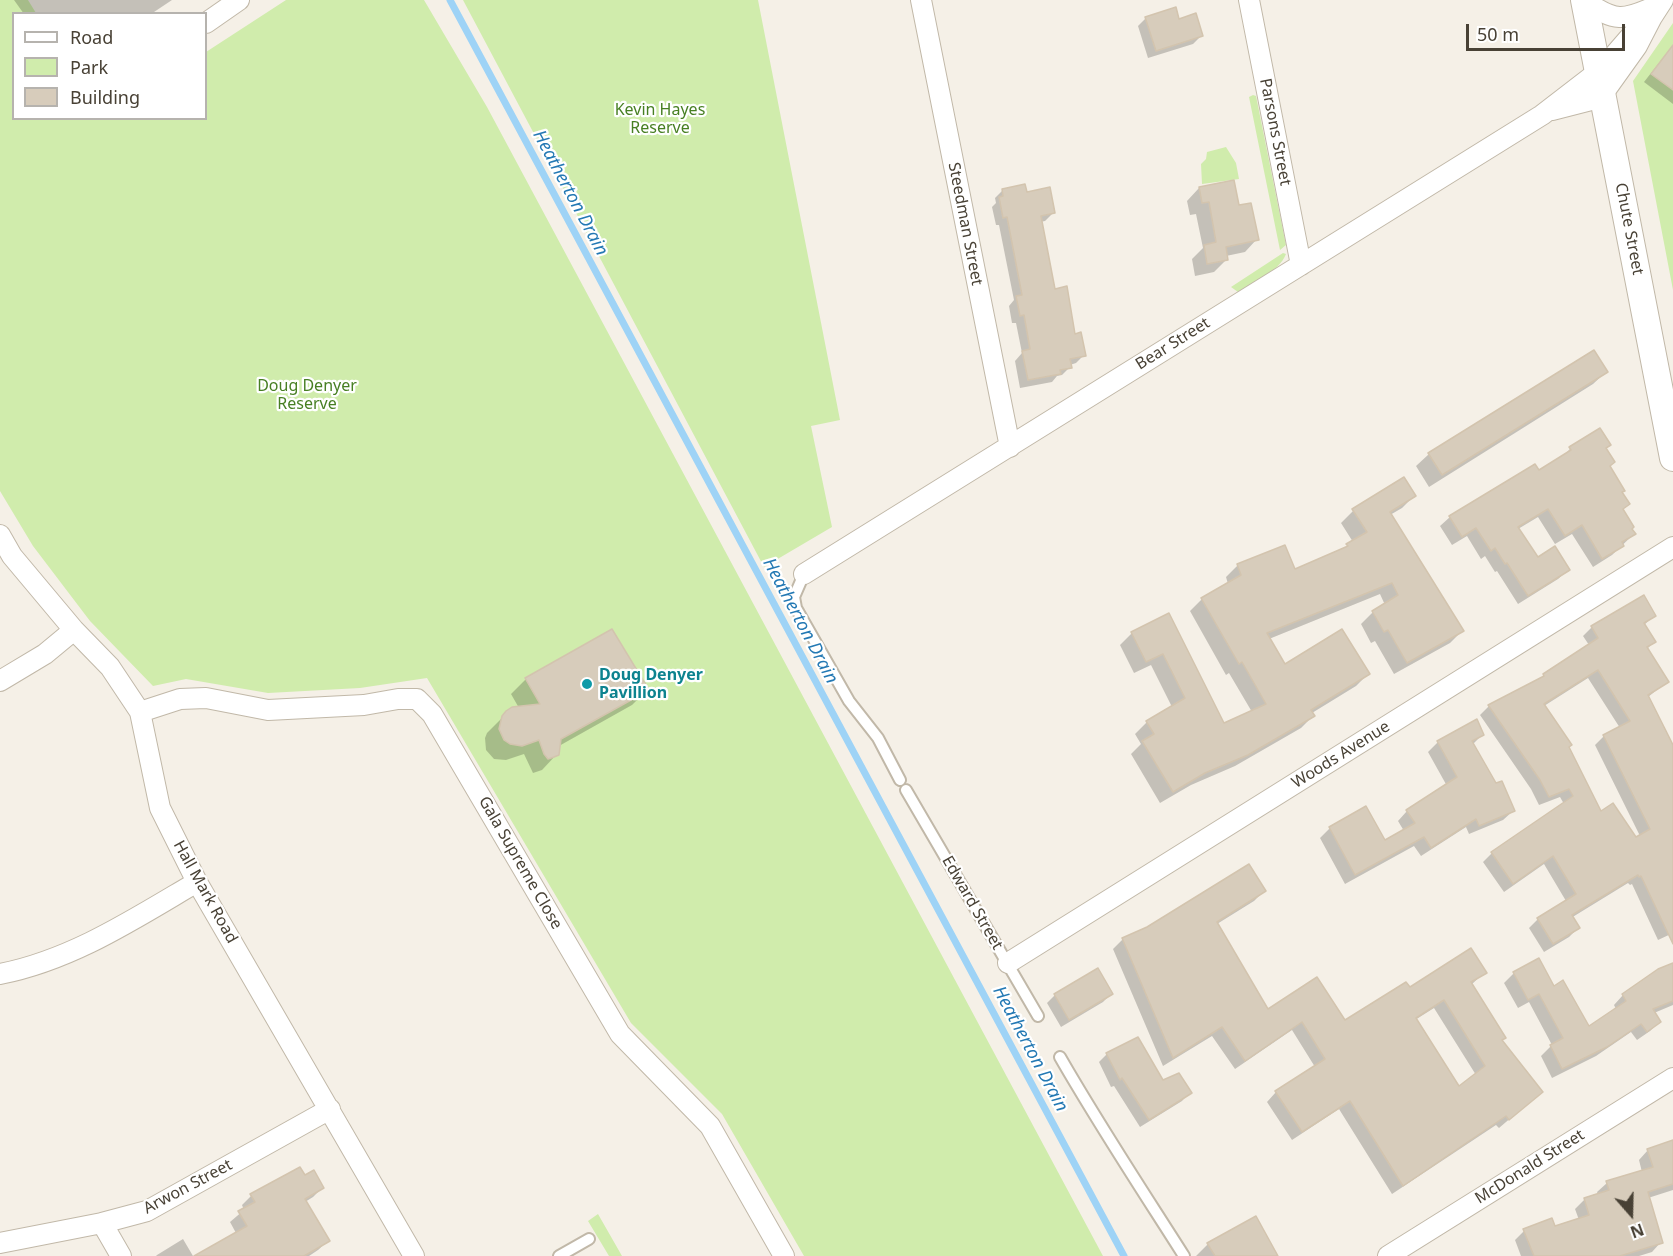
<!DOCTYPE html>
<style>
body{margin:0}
#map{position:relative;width:1673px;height:1256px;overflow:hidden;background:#f5f0e7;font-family:"Noto Sans",sans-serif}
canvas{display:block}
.legend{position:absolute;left:12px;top:12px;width:195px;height:108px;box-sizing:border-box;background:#fff;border:2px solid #b6b3ae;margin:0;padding:8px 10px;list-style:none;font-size:18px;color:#484135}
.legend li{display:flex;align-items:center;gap:12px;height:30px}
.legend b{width:30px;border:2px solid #b6b3ae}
.north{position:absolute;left:1601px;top:1184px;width:60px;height:60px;-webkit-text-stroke:4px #fff;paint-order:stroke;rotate:160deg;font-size:16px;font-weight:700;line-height:24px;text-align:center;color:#484135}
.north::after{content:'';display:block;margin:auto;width:21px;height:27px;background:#484135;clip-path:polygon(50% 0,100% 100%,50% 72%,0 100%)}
.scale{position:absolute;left:1466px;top:24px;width:159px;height:27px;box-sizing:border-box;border:3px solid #484135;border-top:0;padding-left:8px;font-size:18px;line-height:21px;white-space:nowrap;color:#484135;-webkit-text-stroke:4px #fff;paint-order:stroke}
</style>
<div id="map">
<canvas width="1673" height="1256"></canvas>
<ul class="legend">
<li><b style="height:8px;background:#fff"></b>Road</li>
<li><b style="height:16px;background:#d0ecac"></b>Park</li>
<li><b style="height:16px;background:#d7ccbb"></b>Building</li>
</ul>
<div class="north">N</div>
<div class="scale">50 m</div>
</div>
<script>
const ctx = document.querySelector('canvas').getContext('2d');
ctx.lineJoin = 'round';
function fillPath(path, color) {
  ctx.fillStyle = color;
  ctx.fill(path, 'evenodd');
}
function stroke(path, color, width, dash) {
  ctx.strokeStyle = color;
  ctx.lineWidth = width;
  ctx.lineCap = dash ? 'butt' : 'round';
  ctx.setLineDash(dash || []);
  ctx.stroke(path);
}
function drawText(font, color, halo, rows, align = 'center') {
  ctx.font = font + ' "Noto Sans",sans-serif';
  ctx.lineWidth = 4.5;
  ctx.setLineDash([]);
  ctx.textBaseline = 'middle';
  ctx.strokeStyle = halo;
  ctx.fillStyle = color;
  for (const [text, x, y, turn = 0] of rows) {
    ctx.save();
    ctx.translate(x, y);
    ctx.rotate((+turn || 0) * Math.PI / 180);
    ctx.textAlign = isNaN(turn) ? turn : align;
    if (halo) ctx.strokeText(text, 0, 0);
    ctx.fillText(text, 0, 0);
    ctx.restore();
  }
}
fillPath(new Path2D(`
 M0 0H28L36 13 14 14V118H206V52L286 0H424L487 107 1103 1256H804L722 1114 631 1023 427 678 360 688 268 693 186 679 153 686 90 621 33 546 0 491Z
 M463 0H758L840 420 811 426 832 527 764 567Z
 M1673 23V290L1633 81Z
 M1253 95 1256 96 1286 245 1280 250 1249 97Z
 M1226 147 1236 163 1239 179 1202 184 1201 164 1206 159 1207 152Z
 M1283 253 1286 254C1279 272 1253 282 1238 292L1231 287Z
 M598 1214 622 1256H609L588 1221Z`), '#d0ecac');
fillPath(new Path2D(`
 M14 0H172L151 14H24Z
 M1146 18 1178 21 1202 35 1193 44 1148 58 1138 26Z
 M1673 45V104L1644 82Z
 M1199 188 1238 207 1257 239 1245 252 1226 256 1227 259 1214 272 1195 276 1192 259 1203 248 1196 214 1190 215 1187 201Z
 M1003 190 1026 194 1054 212 1045 221 1040 222 1054 290 1084 355 1076 363 1070 365V367L1062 375 1057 376 1052 382 1020 388 1015 361 1022 353 1016 323H1012L1009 306 1014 300 999 225H996L992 207 996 203 995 198Z
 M1606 372 1593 384 1429 487 1416 466 1429 454Z
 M1570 449H1604L1609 466 1628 504 1622 510 1634 534 1612 555 1593 567 1572 534 1555 544 1538 517 1518 529 1537 559 1568 570 1558 579 1518 604 1497 571 1495 572 1485 556 1481 559 1467 536 1452 545 1440 526 1450 517 1538 472 1560 459Z
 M1414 496 1402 508 1390 515 1462 631 1450 643 1394 674 1375 641 1371 643 1361 624 1373 612 1385 605 1380 594 1269 639 1284 666 1368 674 1356 686 1312 713 1313 716 1301 728 1235 766 1191 785 1160 803 1131 754 1141 744 1135 734 1147 722 1172 707 1151 665 1134 673 1120 645 1132 633 1168 615 1223 725 1252 712 1229 673 1226 675 1190 611 1202 599 1228 584 1226 577 1238 565 1294 571 1341 551 1353 542 1341 523 1353 511Z
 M1654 616 1644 625 1654 642 1646 650 1667 682 1648 697 1673 748V933L1658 940 1632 884 1630 885 1628 883 1571 918 1578 928 1569 937 1544 952 1529 928 1538 919 1566 901 1544 864 1504 892 1483 862 1492 853 1564 804 1560 797 1539 805 1531 789 1480 715 1489 706 1537 682 1544 675 1589 645 1583 636 1592 627ZM1588 678 1620 728 1604 736 1595 745 1640 836 1635 839 1600 813 1568 747 1544 706Z
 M526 679 647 690 632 705 559 746 557 754 542 770 533 773 524 754 506 760 494 759 486 750 485 738 487 733 503 717 519 708 511 694Z
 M1476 721 1482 735 1472 745 1513 811 1503 820 1469 834 1466 827 1421 856 1414 846 1345 884 1320 838 1330 828 1366 808 1384 842 1404 831 1398 821 1407 811 1447 786 1428 752 1438 742Z
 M1264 891 1254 901 1217 924 1267 1011 1345 1022 1409 989 1485 972 1471 985 1501 1041 1541 1092 1499 1128 1496 1125 1392 1194 1339 1109 1292 1140 1267 1102 1276 1092 1315 1067 1292 1030 1235 1069 1212 1036 1163 1066 1113 949 1123 939ZM1434 1008 1476 1075 1458 1088 1415 1020Z
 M1673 965V1005L1654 1013 1659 1022 1650 1031 1637 1040 1631 1032 1596 1056 1552 1078 1541 1056 1552 1045 1529 1002 1518 1008 1504 983 1514 973 1554 988 1588 1028 1616 1009 1614 1005 1623 995Z
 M1111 994 1103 1002 1061 1027 1047 1003 1055 995Z
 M1107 1054 1163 1082 1190 1092 1182 1101 1140 1127 1114 1086 1111 1087 1099 1062Z
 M1673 1142V1190L1648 1198 1661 1242 1652 1252 1639 1256H1521L1515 1240 1524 1231 1555 1228 1579 1220 1575 1209 1585 1199 1598 1195 1597 1192 1607 1183 1642 1172 1639 1160 1648 1150Z
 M304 1177 322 1188 313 1197 305 1202 328 1241 318 1250 309 1256H197L236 1233 230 1222 244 1210 242 1205 251 1196Z
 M183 1239 193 1256H156L157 1255Z
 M1208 1244 1276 1256H1196Z`), '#0003');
stroke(new Path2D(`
 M450 0 1124 1256`), '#9ed3f6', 7);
const building = new Path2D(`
 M1176 7 1179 19 1196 13 1203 36 1156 51 1145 17Z
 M1673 45V90L1651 74Z
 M1234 180 1239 205 1251 203 1259 240 1226 247 1228 260 1207 264 1204 245 1216 242 1209 202 1202 203 1199 187Z
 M1025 184 1027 192 1050 187 1055 213 1041 216 1055 289 1067 286 1075 334 1081 332 1086 356 1070 359 1072 368 1060 370 1061 374 1028 380 1022 351 1030 349 1024 315 1020 316 1016 296 1022 295 1007 217 1003 218 999 197 1003 196 1002 189Z
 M1594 350 1608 372 1442 475 1428 453Z
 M1600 428 1611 445 1606 448 1615 462 1610 466 1625 491 1622 492 1630 504 1623 509 1634 527 1632 529 1636 534 1622 542 1624 546 1602 559 1582 525 1565 536 1548 509 1518 527 1538 557 1555 546 1570 570 1528 596 1507 563 1505 564 1495 548 1491 551 1476 528 1462 537 1449 516 1535 464 1539 470 1571 450 1569 447Z
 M1404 477 1416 496 1390 512 1464 631 1407 663 1388 630 1384 632 1372 611 1398 595 1392 583 1267 633 1285 664 1342 629 1370 674 1311 710 1315 716 1248 755 1205 773 1173 792 1142 741 1154 734 1146 721 1185 698 1163 654 1146 662 1131 632 1169 613 1224 723 1266 704 1242 662 1239 664 1201 598 1241 575 1237 564 1285 545 1295 569 1348 546 1346 544 1367 532 1352 509Z
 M1644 595 1656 616 1644 623 1656 642 1647 647 1669 682 1648 695 1673 745V944L1641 876 1639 877 1638 875 1572 915 1580 928 1553 944 1537 918 1576 894 1553 856 1513 884 1491 852 1573 796 1569 789 1549 797 1540 780 1488 705 1544 676 1543 674 1598 638 1591 626ZM1598 670 1630 721 1603 735 1650 829 1636 837 1613 803 1601 811 1569 747 1572 745 1544 704Z
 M612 629 649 690 561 739 559 755 554 757 548 759 544 754 539 740 522 746 510 744 504 740 499 729 502 716 506 711 512 707 540 704 525 678Z
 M1477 719 1484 735 1472 741 1496 783 1502 781 1515 811 1479 826 1476 819 1431 848 1424 837 1355 875 1329 827 1366 806 1385 840 1415 823 1406 810 1457 777 1437 741Z
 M1249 864 1266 891 1217 922 1268 1009 1317 977 1345 1020 1406 982 1410 987 1471 948 1487 973 1471 982 1506 1038 1502 1040 1543 1092 1509 1120 1506 1116 1403 1186 1350 1101 1302 1132 1275 1091 1325 1059 1302 1022 1245 1061 1222 1027 1173 1058 1122 938 1147 927ZM1444 1000 1485 1066 1459 1086 1416 1018Z
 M1539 958 1554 986 1563 980 1589 1026 1626 1001 1622 994 1658 969 1673 963V1001L1653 1009 1661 1022 1647 1032 1641 1024 1607 1047 1562 1069 1550 1045 1563 1038 1539 994 1528 1000 1513 972Z
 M1098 968 1113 994 1069 1020 1054 994Z
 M1138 1037 1163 1080 1179 1073 1192 1093 1149 1120 1122 1078 1120 1080 1106 1053Z
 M1673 1140V1184L1648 1192 1663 1243 1620 1256H1534L1523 1229 1552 1218 1555 1226 1589 1215 1584 1198 1609 1190 1606 1181 1653 1167 1647 1149Z
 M300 1167 305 1175 314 1170 324 1188 305 1199 330 1241 304 1256H194L247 1226 238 1211 255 1202 250 1194Z
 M1256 1216 1278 1256H1215L1207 1243Z`);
fillPath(building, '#d7ccbb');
stroke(building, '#d3c4ae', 1.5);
const service = new Path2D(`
 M804 574 794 597 796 608 849 701 878 738 900 780
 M906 790 1038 1016
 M1060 1057C1099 1125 1142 1190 1184 1256
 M559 1256 589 1239`);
const minor = new Path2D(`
 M921 0 1010 447
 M1249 0 1301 265
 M1585 1C1615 22 1623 21 1656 6
 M206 23 239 0
 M1552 110 1591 100 1602 95 1637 46 1652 17 1663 0
 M0 535 12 556 74 630 110 667 140 712 160 808 197 882 414 1256
 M804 574 1542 115 1603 68 1629 38 1652 17
 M0 681 45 654 74 630
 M140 712 180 699 206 698 268 710 364 705 398 699H417L432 714 620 1034 710 1126 784 1256
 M1008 963 1673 547
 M0 974C72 960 134 919 197 882
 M102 1223 121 1256
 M0 1243 102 1223 147 1211 330 1109
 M1388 1256 1673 1078`);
const tertiary = new Path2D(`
 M1584 0 1673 458`);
stroke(service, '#c1b8a8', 14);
stroke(minor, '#c1b8a8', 22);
stroke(tertiary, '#c1b8a8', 28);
stroke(service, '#fff', 10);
stroke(minor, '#fff', 20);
stroke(tertiary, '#fff', 26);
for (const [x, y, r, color] of [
 [587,684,6,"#0f9aa8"]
]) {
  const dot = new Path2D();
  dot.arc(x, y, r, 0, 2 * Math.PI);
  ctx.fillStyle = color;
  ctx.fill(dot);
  stroke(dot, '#fff', 2);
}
drawText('16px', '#477f23', '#fff', [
 ["Kevin Hayes",660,110],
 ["Reserve",660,128],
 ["Doug Denyer",307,386],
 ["Reserve",307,404]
]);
drawText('16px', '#484135', '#fff', [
 ["Parsons Street",1275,132,79],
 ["Steedman Street",965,224,79],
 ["Chute Street",1629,229,79],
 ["Bear Street",1173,344,-32],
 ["Woods Avenue",1341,755,-32],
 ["Gala Supreme Close",520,863,60],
 ["Hall Mark Road",205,892,61],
 ["Edward Street",972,903,60],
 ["McDonald Street",1530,1167,-32],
 ["Arwon Street",188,1187,-28]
]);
drawText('bold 16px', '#0d838f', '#fff', [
 ["Doug Denyer",599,675],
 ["Pavillion",599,693]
], 'left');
drawText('italic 18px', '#2479b4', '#fff', [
 ["Heatherton Drain",570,193,62],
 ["Heatherton Drain",800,621,62],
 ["Heatherton Drain",1030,1049,62]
]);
</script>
